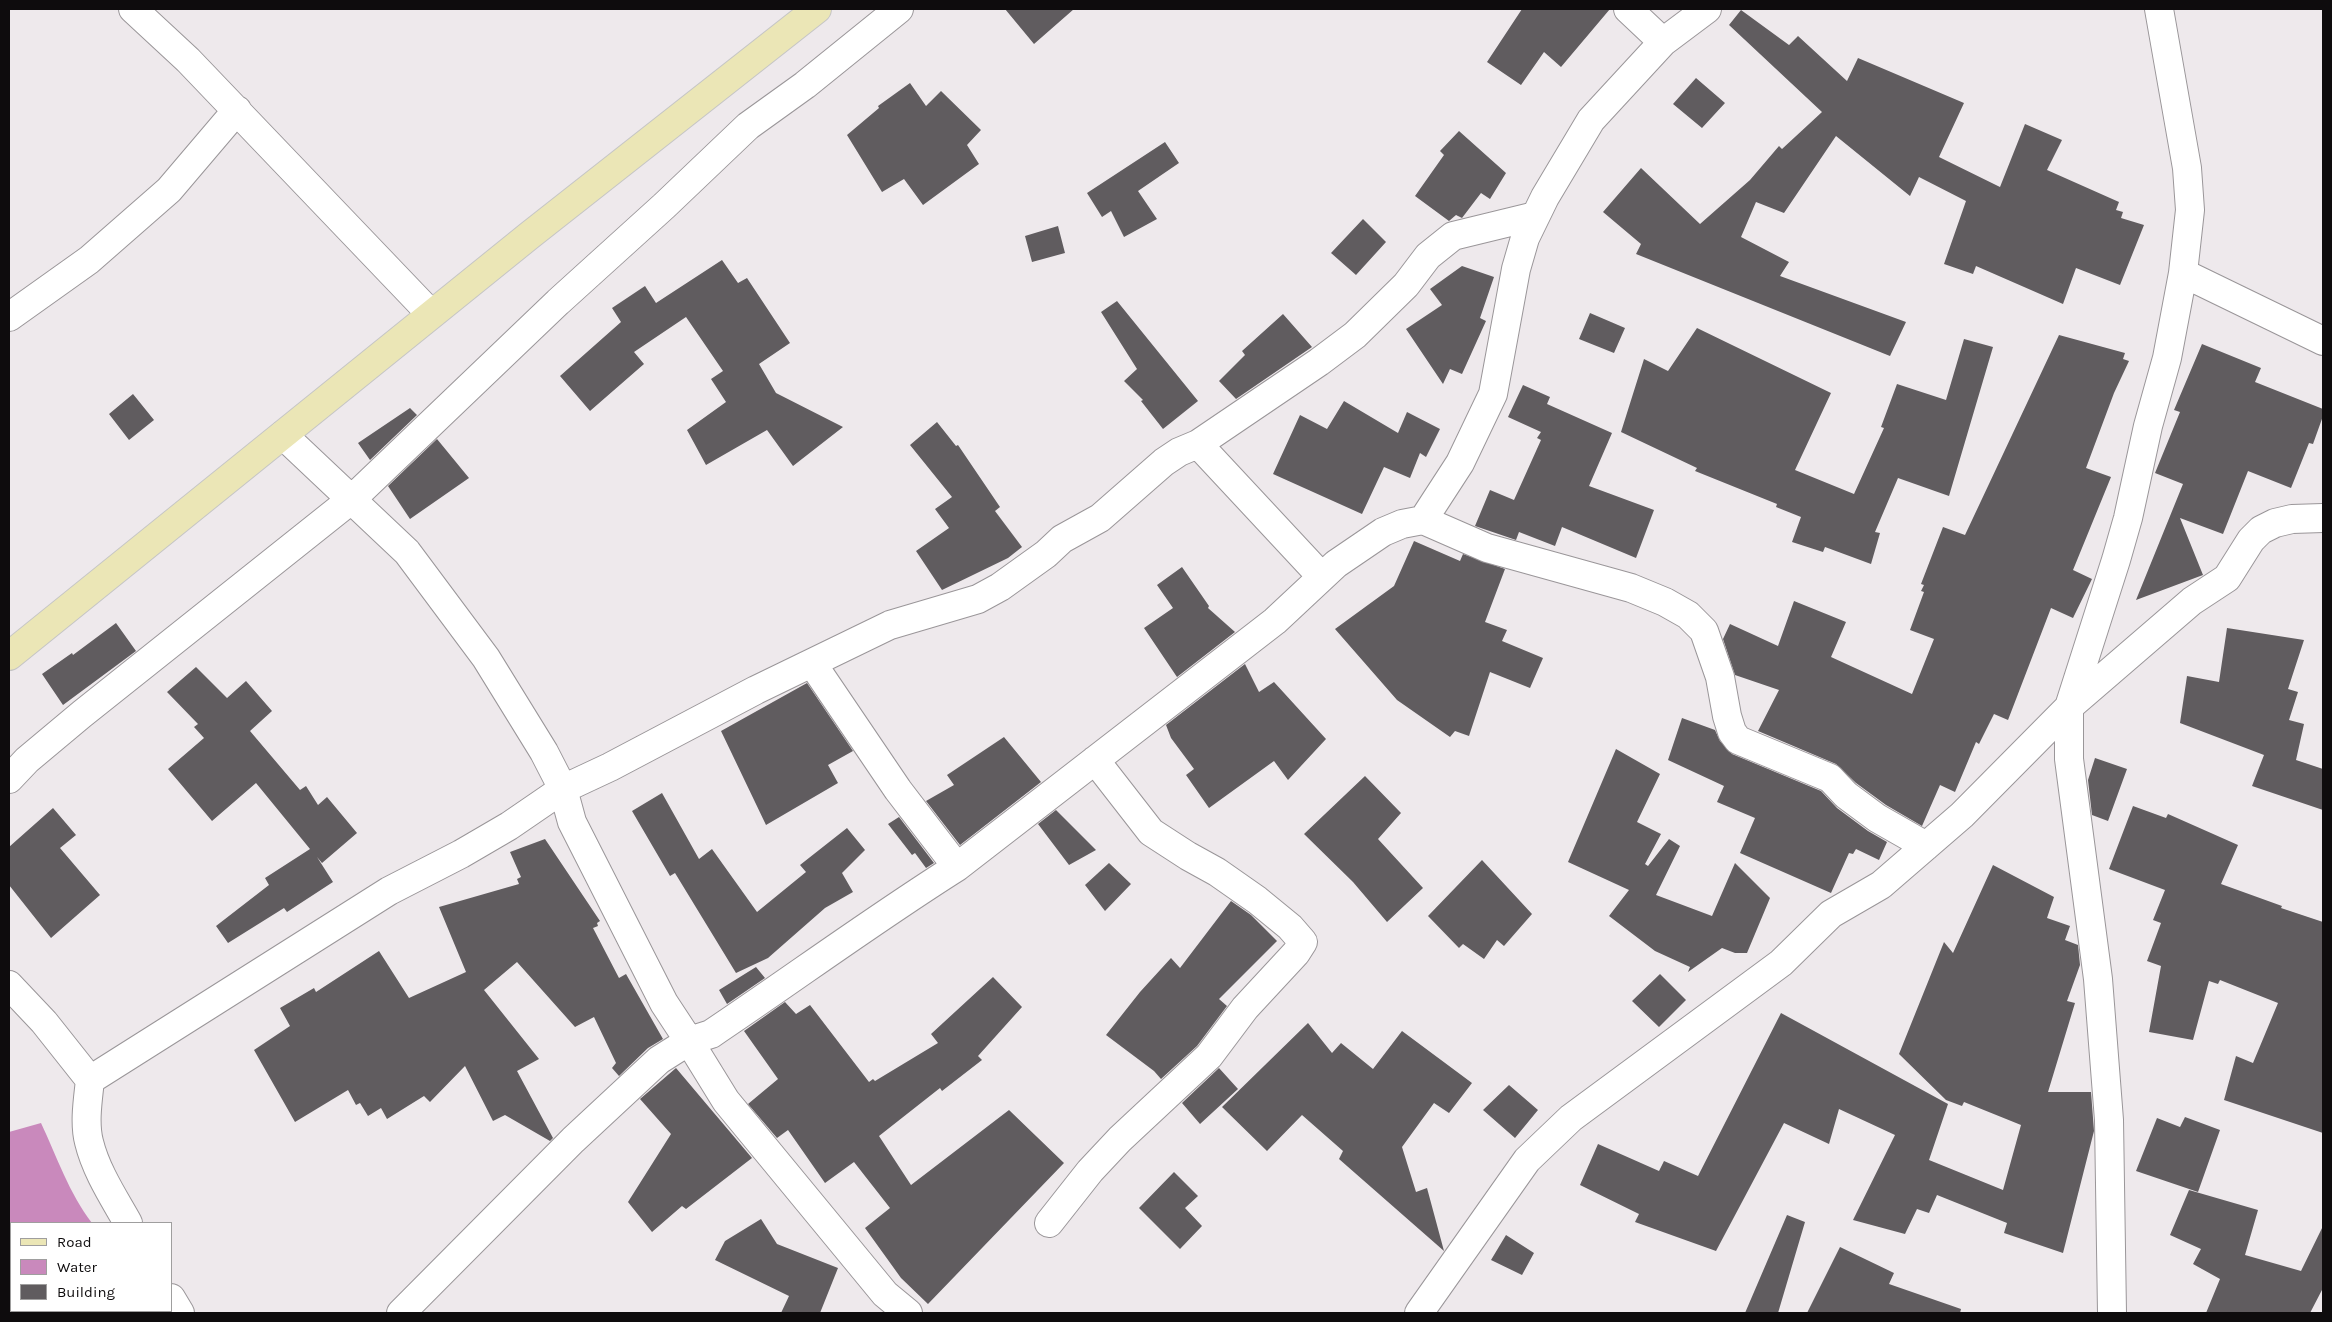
<!DOCTYPE html>
<style>
body{margin:0}
#map{position:relative;width:2332px;height:1322px;overflow:hidden;background:#eee9ec;font-family:Karla,sans-serif}
canvas{display:block}
.frame{position:absolute;inset:0;border:10px solid #0e0c0d;pointer-events:none}
.legend{position:absolute;left:10px;top:1222px;width:162px;height:90px;box-sizing:border-box;background:#fff;border:1px solid #9f9e9e;margin:0;padding:6px 9px;list-style:none;font-size:15px;color:#0e0c0d}
.legend li{display:flex;align-items:center;gap:10px;height:25px}
.legend b{width:25px;border:1px solid #9f9e9e}
</style>
<div id="map">
<canvas width="2332" height="1322"></canvas>
<div class="frame"></div>
<ul class="legend">
<li><b style="height:6px;background:#ebe6b6"></b>Road</li>
<li><b style="height:14px;background:#c989bc"></b>Water</li>
<li><b style="height:14px;background:#605c5f"></b>Building</li>
</ul>
</div>
<script>
const ctx = document.querySelector('canvas').getContext('2d');
ctx.lineJoin = 'round';
function fillPath(path, color) {
  ctx.fillStyle = color;
  ctx.fill(path, 'evenodd');
}
function stroke(path, color, width, dash) {
  ctx.strokeStyle = color;
  ctx.lineWidth = width;
  ctx.lineCap = dash ? 'butt' : 'round';
  ctx.setLineDash(dash || []);
  ctx.stroke(path);
}
fillPath(new Path2D(`
 M41 1123C57 1157 69 1193 92 1223H11V1311H141L142 1313H9V1132Z`), '#c989bc');
fillPath(new Path2D(`
 M1005 9H1074L1034 44Z
 M1522 9H1610L1561 67 1544 52 1521 85 1487 62Z
 M1741 10 1789 45 1798 36 1847 81 1858 58 1964 103 1939 157 2000 187 2025 124 2062 140 2047 170 2119 202 2116 210 2123 212 2121 218 2144 225 2120 285 2076 268 2063 304 1976 266 1973 274 1944 264 1966 201 1919 177 1910 196 1836 136 1784 213 1756 202 1741 237 1789 262 1780 276 1906 322 1890 356 1636 254 1641 244 1603 212 1641 168 1700 224 1750 180 1779 146 1782 149 1822 112 1729 25Z
 M1696 78 1725 103 1702 128 1673 104Z
 M910 83 926 106 941 91 981 130 967 145 979 164 923 205 904 179 882 192 847 135 879 108 878 106Z
 M1459 131 1506 173 1490 199 1481 193 1462 218 1456 215 1449 221 1415 196 1444 155 1440 151Z
 M1165 142 1179 163 1138 191 1157 219 1124 237 1111 211 1102 217 1087 193Z
 M1363 219 1386 242 1356 275 1331 253Z
 M1058 226 1065 253 1032 262 1025 236Z
 M722 260 738 283 747 278 790 343 759 364 776 393 843 427 793 466 767 430 706 465 687 430 726 402 711 379 723 371 686 317 634 352 644 364 590 411 560 376 621 322 612 308 645 286 656 303Z
 M1462 266 1494 277 1480 318 1486 321 1462 374 1450 369 1443 384 1406 329 1442 305 1430 289Z
 M1117 301 1198 401 1163 429 1141 401 1143 400 1124 381 1137 369 1101 312Z
 M1590 313 1625 328 1614 353 1579 339Z
 M1283 314 1312 347 1236 399 1219 381 1245 355 1242 351Z
 M1697 328 1831 393 1795 470 1854 494 1884 428 1881 427 1897 384 1946 400 1964 339 1993 347 1949 496 1898 478 1875 532 1880 533 1871 564 1825 547 1823 552 1792 542 1801 517 1776 507 1777 504 1695 471 1697 468 1621 432 1644 359 1668 371Z
 M2059 335 2125 353 2123 359 2129 361 2114 393 2086 468 2111 477 2073 570 2092 579 2073 618 2051 608 2008 720 1994 714 1979 744 1976 742 1955 792 1940 785 1922 826 1886 805 1856 783 1836 764 1758 731 1779 690 1735 675 1723 639 1730 624 1778 646 1794 601 1846 622 1831 657 1912 694 1934 639 1910 630 1924 592 1921 591 1924 585 1921 584 1943 527 1965 535Z
 M2202 344 2261 368 2255 382 2323 409V416L2313 444 2309 443 2291 488 2248 471 2223 534 2180 518 2203 575 2136 600 2183 484 2155 473 2180 412 2174 410Z
 M1523 385 1550 397 1547 404 1612 433 1589 486 1654 510 1636 558 1562 527 1555 546 1519 532 1516 540 1475 526 1490 490 1514 500 1541 440 1537 438 1541 432 1508 417Z
 M133 394 154 420 129 440 109 414Z
 M1344 401 1398 433 1407 412 1440 429 1426 457 1420 453 1410 478 1384 467 1362 514 1273 474 1300 415 1327 429Z
 M410 408 417 415 370 460 358 443Z
 M937 422 956 446 958 445 1000 507 995 511 1022 547 1008 558 942 590 916 551 949 528 935 509 952 497 910 445Z
 M437 439 469 478 410 519 388 486Z
 M1414 541 1460 561 1463 554 1505 569 1485 622 1507 630 1502 641 1543 658 1530 688 1490 672 1469 736 1455 731 1450 737 1397 700 1335 629 1394 586Z
 M1182 567 1209 606 1208 608 1235 632 1177 677 1144 628 1173 608 1157 585Z
 M116 623 136 651 63 705 42 674 72 653 73 655Z
 M2227 628 2304 640 2288 689 2298 692 2289 720 2304 724 2296 760 2323 769V810L2252 786 2264 755 2180 723 2187 676 2219 682Z
 M1245 664 1259 692 1274 682 1326 739 1288 780 1274 761 1209 808 1186 775 1194 769 1171 738 1166 725Z
 M196 667 227 698 246 681 272 711 250 731 300 790 306 786 318 805 327 797 357 833 322 863 317 857 333 882 287 912 284 908 228 943 216 926 269 885 265 878 310 849 256 783 212 821 168 769 204 738 194 727 198 724 167 692Z
 M807 683 853 751 828 765 838 783 766 825 721 731Z
 M1682 718 1715 730 1720 741 1732 754 1821 791 1837 808 1868 831 1887 842 1879 860 1856 849 1853 854 1849 853 1831 893 1740 853 1755 818 1717 802 1724 786 1668 760Z
 M1004 737 1041 782 960 845 926 801 954 785 947 775Z
 M1616 749 1660 774 1637 822 1661 834 1645 864 1648 866 1669 839 1680 846 1656 895 1712 916 1735 863 1770 898 1747 953H1735L1722 948 1688 972 1690 967 1655 951 1609 916 1629 890 1568 862Z
 M2095 758 2127 769 2108 821 2092 815 2088 780Z
 M1365 776 1401 813 1378 839 1423 888 1387 922 1353 882 1304 834Z
 M662 793 699 859 712 849 757 912 806 872 800 865 847 828 865 850 842 873 853 892 825 908 768 958 736 973 675 873 670 876 632 811Z
 M2133 806 2166 818 2168 814 2238 845 2221 884 2282 906 2281 908 2323 922V1133L2224 1100 2236 1056 2253 1063 2278 1003 2220 980 2218 984 2209 981 2193 1040 2149 1032 2161 966 2147 961 2161 923 2153 920 2165 890 2109 869Z
 M53 808 76 835 60 848 100 895 51 938 9 885V847Z
 M1056 810 1096 850 1069 865 1038 824Z
 M899 817 934 863 926 868 915 853 912 855 888 824Z
 M545 839 600 921 597 923 598 926 593 928 619 978 626 974 663 1039 648 1048 619 1076 612 1068 616 1063 594 1017 575 1027 517 962 484 990 539 1059 517 1071 553 1138 550 1141 505 1115 493 1121 465 1066 430 1102 424 1096 387 1119 381 1108 368 1116 360 1103 356 1105 348 1090 295 1122 254 1050 290 1026 280 1008 314 988 316 992 379 951 409 998 466 972 439 907 519 884 517 879 521 877 510 852Z
 M1482 860 1532 914 1504 946 1497 940 1484 959 1463 944 1459 948 1428 916Z
 M1109 863 1131 884 1105 911 1085 885Z
 M1993 865 2054 897 2047 918 2070 926 2065 940 2078 945 2080 965 2067 1001 2075 1003 2048 1092H2091L2094 1131 2063 1253 2004 1233 2007 1223 1937 1195 1929 1213 1917 1209 1905 1234 1853 1220 1895 1135 1839 1109 1829 1144 1784 1123 1716 1251 1635 1222 1639 1214 1580 1185 1598 1144 1659 1171 1664 1161 1698 1176 1781 1013 1948 1104 1929 1160 2003 1190 2021 1125 1964 1102 1962 1106 1946 1100 1899 1054 1944 942 1953 953Z
 M1231 901 1251 915 1277 941 1219 999 1227 1006 1197 1046 1161 1079 1154 1071 1106 1035 1140 992 1171 958 1180 968Z
 M756 967 765 978 727 1004 719 990Z
 M1660 974 1686 1000 1659 1027 1632 1001Z
 M993 977 1022 1007 978 1056 982 1060 942 1091 940 1088 879 1136 911 1185 1009 1110 1064 1163 928 1304 901 1278 865 1228 890 1208 854 1162 825 1183 788 1130 777 1138 748 1104 778 1079 744 1031 785 1002 796 1014 810 1005 869 1082 873 1079 875 1081 938 1043 931 1034Z
 M1308 1023 1332 1053 1341 1043 1373 1069 1402 1031 1472 1083 1449 1113 1434 1103 1402 1147 1416 1192 1427 1188 1444 1251 1339 1159 1343 1151 1302 1115 1267 1151 1222 1107Z
 M676 1068 752 1158 686 1209 682 1206 652 1232 628 1202 671 1134 640 1099Z
 M1219 1068 1238 1089 1200 1124 1182 1103Z
 M1509 1085 1538 1110 1515 1138 1483 1110Z
 M2185 1117 2220 1130 2198 1192 2136 1171 2157 1118 2180 1127Z
 M1174 1172 1198 1196 1185 1208 1202 1226 1180 1249 1139 1208Z
 M2189 1190 2258 1210 2245 1255 2301 1271 2323 1226V1288L2310 1313H2206L2220 1279 2193 1264 2201 1249 2170 1235Z
 M1787 1215 1805 1222 1778 1313H1745Z
 M761 1219 777 1244 838 1268 820 1313H781L789 1296 715 1260 725 1241Z
 M1506 1235 1534 1253 1522 1275 1491 1260Z
 M1840 1247 1894 1273 1889 1284 1961 1309 1960 1313H1807Z`), '#605c5f');
const minor = new Path2D(`
 M133 9 188 60 431 314
 M1628 9 1663 42
 M2159 9 2187 168 2190 210 2183 273 2323 341
 M9 317 89 260 169 190 237 110
 M283 435 407 552 486 658 544 752 563 789 572 822 664 1003 689 1041 711 1034C793 979 873 920 957 867L898 790 812 663
 M1198 444 1321 576
 M1423 520 1460 463 1493 394 1516 269 1525 238 1545 197 1591 120 1663 42 1707 9
 M9 779 27 760 82 714 352 499 558 302 664 206 748 126 805 85 899 9
 M957 867 1275 621 1336 564 1383 532 1402 524 1423 520 1487 548 1631 588 1665 602 1688 615 1704 631 1720 677 1727 716 1732 732 1738 740 1830 778 1846 795 1877 818 1926 846
 M9 985 44 1022 90 1080C88 1099 84 1123 89 1142 96 1171 114 1198 128 1223
 M90 1080 389 891 461 854 509 826 563 789 610 767 756 690 890 625 978 599 1000 587 1046 554 1062 539 1100 518 1164 462 1179 452 1198 444 1319 362 1355 335 1406 285 1428 256 1453 236 1535 216
 M1049 1223 1090 1171 1120 1139 1209 1056 1245 1008 1296 953 1303 942 1290 927 1257 900 1217 872 1188 856 1151 832 1095 760
 M171 1298 180 1313
 M401 1313 573 1140 659 1060 689 1041 726 1101 885 1294 908 1313
 M1419 1313 1527 1160 1571 1118 1781 963 1831 914 1881 885 1962 815 2069 707 2192 601 2227 578 2251 540 2261 530 2275 523 2292 519 2323 518
 M2112 1313 2109 1120 2098 979 2069 759V707L2116 560 2128 518 2148 426 2167 358 2183 273`);
const major = new Path2D(`
 M9 656 530 235 817 9`);
stroke(minor, '#9a9699', 30);
stroke(major, '#c5c5c5', 30);
stroke(minor, '#fff', 28);
stroke(major, '#ebe6b6', 28);
</script>
